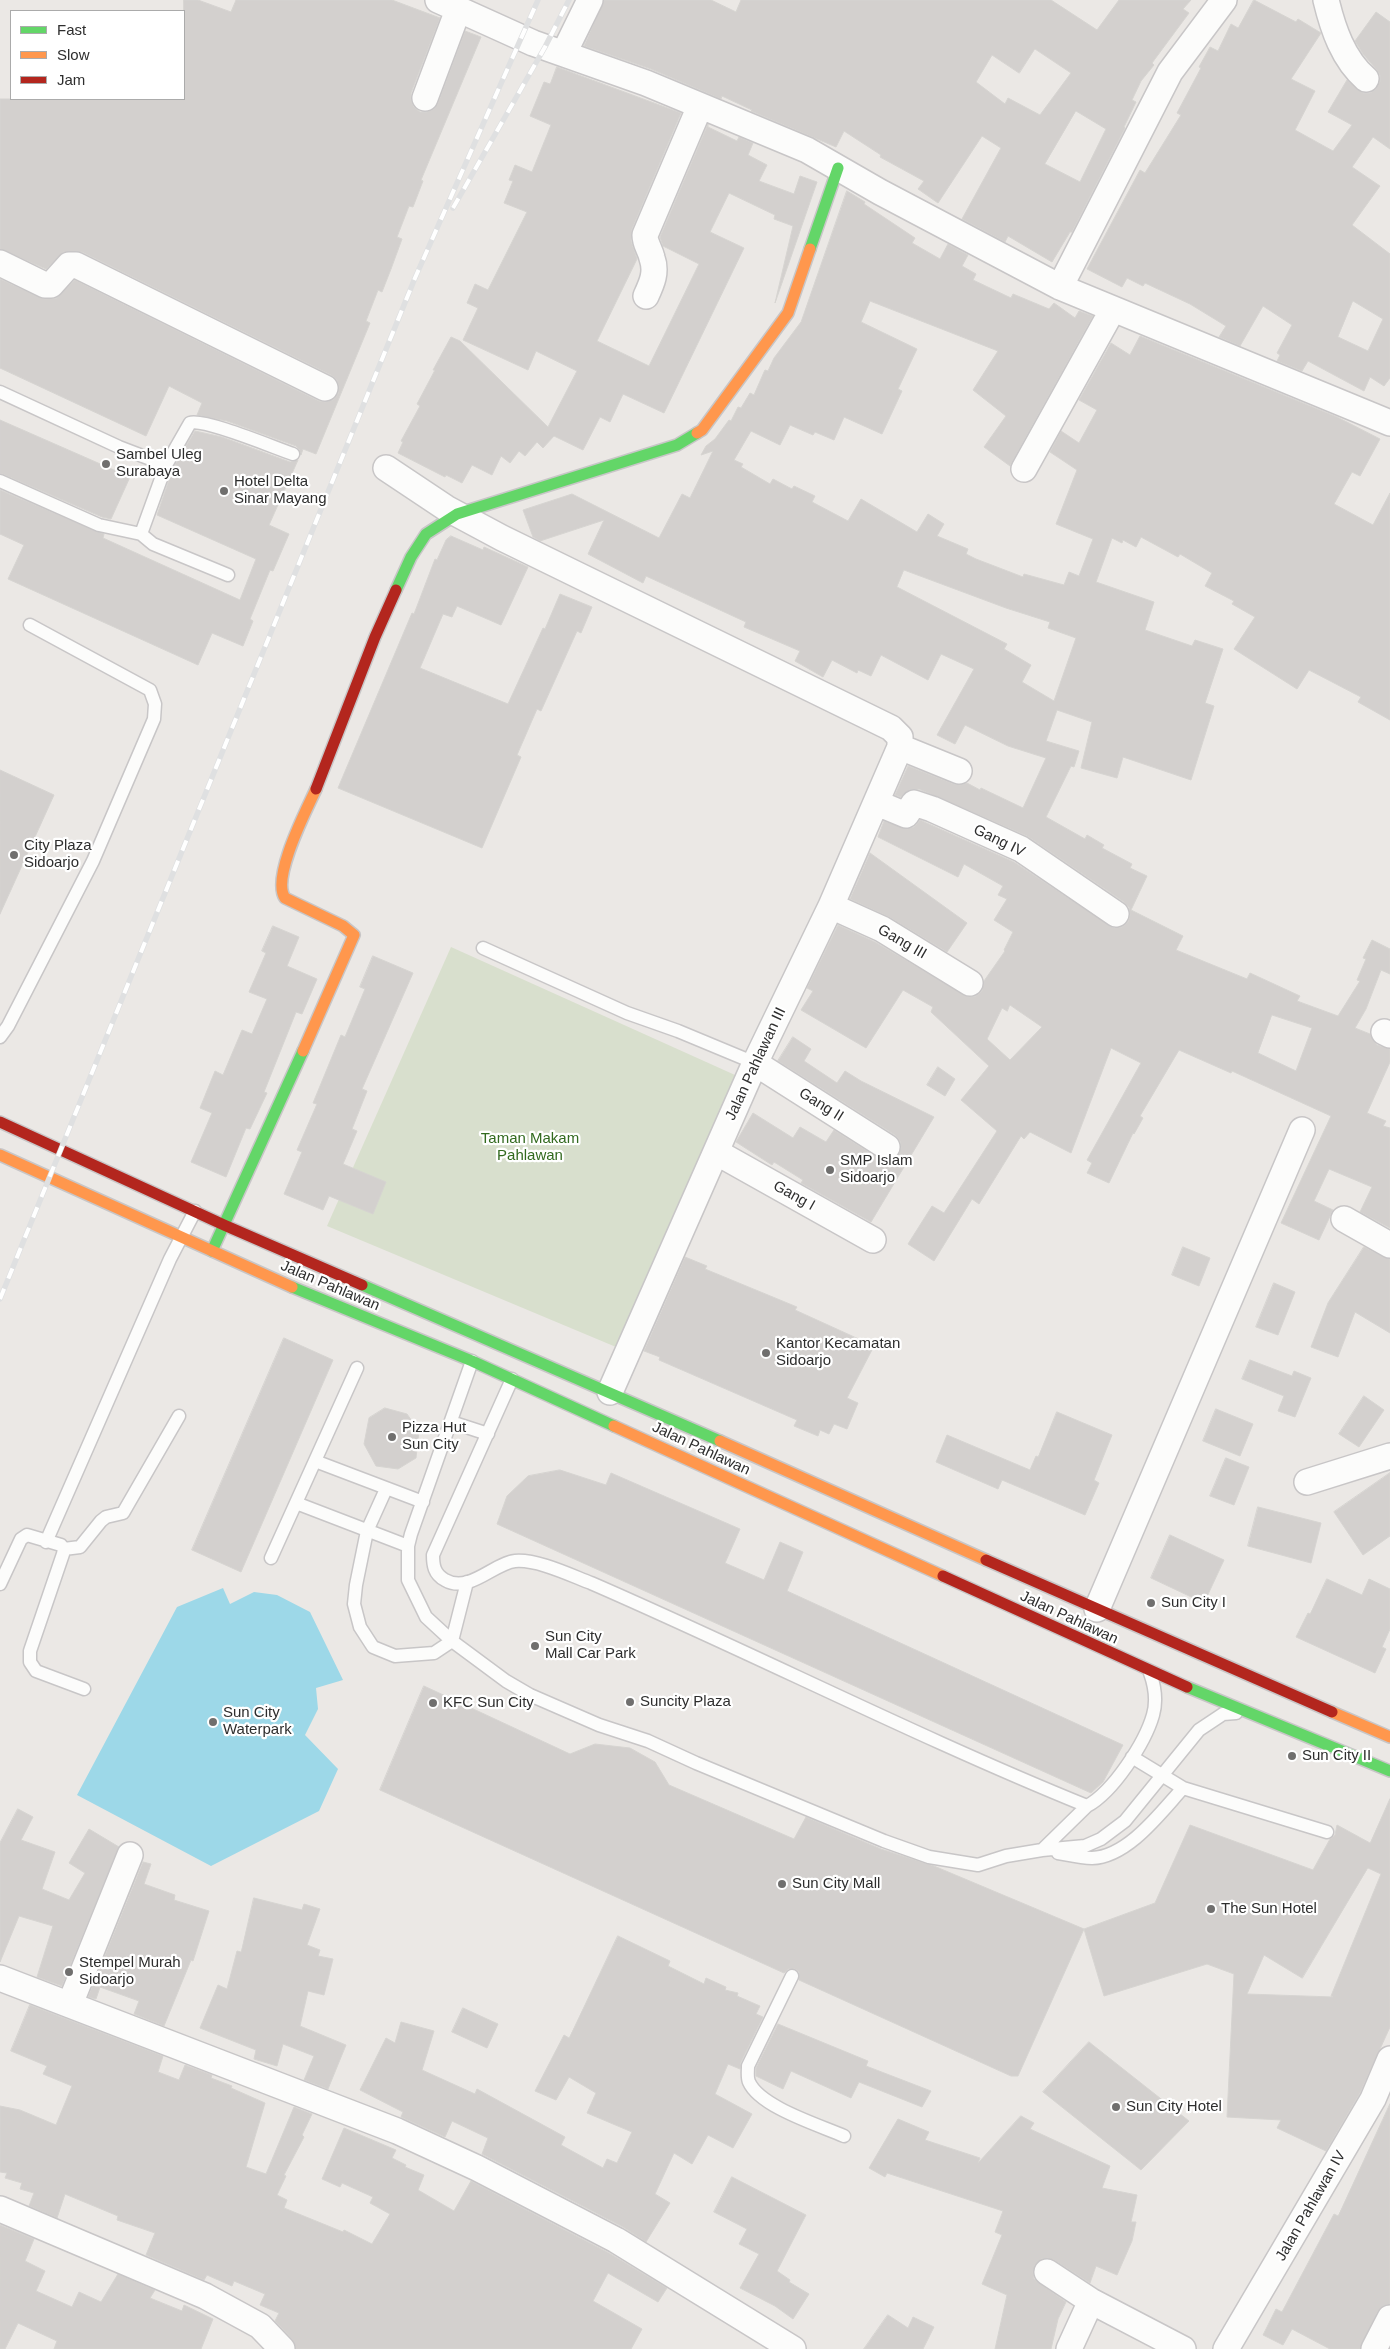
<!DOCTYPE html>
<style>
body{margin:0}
#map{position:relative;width:1390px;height:2349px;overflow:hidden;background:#ebe8e5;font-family:Helvetica,sans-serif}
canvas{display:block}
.legend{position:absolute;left:10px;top:10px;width:175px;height:90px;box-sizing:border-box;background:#fff;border:1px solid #ababab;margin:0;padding:6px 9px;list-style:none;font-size:15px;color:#2e2e2e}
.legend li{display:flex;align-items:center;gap:10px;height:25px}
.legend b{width:25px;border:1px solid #ababab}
</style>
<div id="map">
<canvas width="1390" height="2349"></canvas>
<ul class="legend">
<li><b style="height:6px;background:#63d668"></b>Fast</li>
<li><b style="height:6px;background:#ff974d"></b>Slow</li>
<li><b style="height:6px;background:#b3261e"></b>Jam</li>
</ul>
</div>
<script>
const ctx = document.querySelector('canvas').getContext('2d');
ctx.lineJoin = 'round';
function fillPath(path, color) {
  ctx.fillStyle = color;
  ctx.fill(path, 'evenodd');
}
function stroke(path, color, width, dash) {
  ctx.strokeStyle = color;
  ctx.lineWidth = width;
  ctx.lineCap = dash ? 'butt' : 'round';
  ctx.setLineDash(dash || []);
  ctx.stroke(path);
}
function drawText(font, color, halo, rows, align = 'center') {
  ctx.font = font + ' Helvetica,sans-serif';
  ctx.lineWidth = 4.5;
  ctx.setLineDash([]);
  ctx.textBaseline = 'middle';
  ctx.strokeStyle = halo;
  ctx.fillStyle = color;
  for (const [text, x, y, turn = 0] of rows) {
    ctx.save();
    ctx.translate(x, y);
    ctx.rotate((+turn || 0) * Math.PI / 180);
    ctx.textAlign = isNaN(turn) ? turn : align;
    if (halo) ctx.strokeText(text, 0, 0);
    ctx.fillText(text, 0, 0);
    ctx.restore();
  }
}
fillPath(new Path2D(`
 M451 947 735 1075 616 1347 327 1226Z`), '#d8dfcd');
fillPath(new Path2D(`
 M223 1588 230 1604 254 1592 277 1595 310 1612 343 1680 316 1688 318 1709 305 1735 338 1769 319 1811 211 1866 77 1795 177 1607Z`), '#9dd8e8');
const building = new Path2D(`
 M184 0H198L231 12 236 0H392L440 18 411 93V100L414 107 420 112H427L434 109 438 103 465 31 481 37 421 180 423 181 413 207 409 206 397 237 402 239 391 269 382 292 378 290 366 321 370 323 316 454 303 449 301 455 299 449 296 446 227 421 197 415 202 403 169 386 146 436 0 368V279L45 299 57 298 75 280 319 401 325 402 333 400 338 394 339 387 337 380 331 375 82 252H63L46 269 0 249V99H184Z
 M604 0H711L736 12 741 0H1051L1097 30 1119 0H1191L1183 9 1189 13 1152 63 1154 65 1141 81 1132 100 1136 102 1124 127 1125 128 1072 232H1070L1052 262 1008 236 1005 242 962 219 1001 148 982 136 938 203 918 189 924 181 880 157 881 155 844 131 836 147 751 111 752 110 722 96 721 99 651 69 584 46ZM1035 49 1071 73 1040 115 1008 98 1005 104 976 82 992 55 1019 73ZM1076 111 1106 129 1080 182 1045 164Z
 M1254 0 1296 22 1298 19 1321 33 1291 79 1315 91 1295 130 1333 151 1352 125 1328 112 1347 80 1363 93H1370L1376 89 1380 82V75L1376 69 1363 54 1355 41 1376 12 1390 22V149L1373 137 1352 167 1380 186 1352 225 1390 254V378L1384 386 1370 377 1364 391 1308 361 1302 371 1277 361 1280 355 1277 353 1292 325 1263 306 1240 346 1219 337 1226 326 1190 304 1145 283 1143 286 1127 278 1122 287 1087 269 1140 170 1145 173 1181 115 1177 113 1201 68 1199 67 1210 47 1218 51 1231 24 1238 28ZM1353 301 1383 319 1368 351 1338 337Z
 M557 67 681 113 632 229 631 241 637 259 597 341 649 366 699 264 663 246 660 237 708 124V127L737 141 739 137 753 143 748 155 767 165 759 181 794 194 800 176 817 182 775 303 793 226 774 219 775 215 729 193 710 232 744 248 664 413 623 394 610 422 600 417 583 450 554 436 543 448 537 442 525 456 519 451 510 463 501 456 492 475 472 465 462 483 446 475 445 477 398 453 403 442 401 441 420 406 417 404 435 370H433L451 337 460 341 548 427 577 371 536 351 528 370 463 340 478 308 467 303 475 284 488 290 527 212 504 203 513 181 509 180 515 165 532 172 551 125 530 116 544 82 550 84Z
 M847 191 865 202 864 204 915 238 912 243 940 259 948 244 968 255 962 266 976 274 973 280 1011 298 1013 294 1049 309 1054 303 1075 318 1079 311 1093 316 1010 466 984 447 1006 416 973 390 998 351 870 301 861 322 917 349 898 389 902 391 882 434 844 417 834 440 815 432 813 435 790 425 780 445 751 431 734 460 743 464 741 467 770 484 773 479 792 489 794 486 815 496 812 502 848 521 861 499 917 532 928 514 944 524 937 536 968 549 966 554 976 559 1023 577 1024 574 1064 585 1069 572 1079 576 1093 539 1056 524 1077 470 1050 452 1061 431 1079 443 1097 410 1079 400 1111 343 1130 355 1140 336 1337 417 1380 439 1360 476 1352 472 1334 504 1373 525 1390 493V720L1358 702 1361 697 1309 670 1297 689 1234 649 1255 617 1232 604 1234 601 1205 586 1212 573 1180 554 1178 557 1141 537 1136 547 1123 540 1122 543 1112 538 1096 582 1154 602 1145 630 1192 646 1195 640 1223 649 1205 703 1214 706 1191 780 1123 757 1117 778 1081 768 1092 722 1057 710 1046 741 1079 751 1074 767 1071 766 1046 817 1085 839 1087 835 1104 845 1102 848 1132 864 1130 868 1147 876 1131 910 1183 936 1176 950 1247 979 1250 973 1300 996 1297 1001 1338 1016 1360 981 1357 980 1366 959 1363 958 1372 940 1390 949V974L1381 970 1366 1009 1355 1028 1370 1034 1377 1045 1390 1049V1062L1367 1113 1386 1121 1383 1126 1390 1128V1228L1360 1212 1372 1187 1329 1169 1314 1201 1333 1210 1319 1240 1281 1223 1331 1116 1232 1071 1231 1073 1179 1050 1140 1116 1143 1118 1134 1134 1133 1133 1109 1183 1087 1173 1092 1163 1087 1160 1141 1063 1111 1048 1071 1153 1030 1132 1024 1139 1021 1136 979 1204 972 1199 934 1261 908 1244 932 1206 944 1213 997 1131 961 1100 989 1066 931 1012 933 1007 903 990 866 1048 801 1010 813 991 807 988 838 925 875 942 969 997 976 996 982 991 984 981 1005 951 1004 950 1013 932 994 920 1007 899 998 895 1003 886 964 864 958 877 878 837 884 821 907 829 914 827 920 820 1014 862 1114 928 1122 927 1128 922 1130 915 1129 907 1124 902 1027 836 919 789 909 790 901 797 895 795 908 766 954 784 960 785 967 783 980 790 981 788 1023 808 1046 758 1008 746 965 725 955 744 937 735 974 669 941 654 928 680 881 655 871 676 858 670 857 673 832 660 823 677 795 661 800 651 744 627 746 622 646 576 643 583 588 554 604 520 540 541 533 537 523 510 572 494 659 538 682 494 690 498 713 451 701 455 706 446 715 439 729 420 731 421 738 407 741 408 750 393 754 395 764 372 765 370 768 371 774 358 801 322ZM904 570 1006 608 1050 622 1048 628 1076 638 1054 701 1022 682 1031 665 1004 649 1007 644 897 587ZM1010 1005 1042 1027 1010 1060 987 1039 1002 1008 1007 1011ZM1272 1015 1312 1028 1296 1071 1258 1053Z
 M0 420 130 477 111 519 102 517 0 473Z
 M195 431 222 437 290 462 298 460 269 525 289 534 273 571 270 570 250 619 253 621 243 646 212 633 198 665 8 579 24 545 0 534V490L104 534 103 538 240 600 256 559 157 515 173 468Z
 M451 536 483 550 484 547 528 567 501 625 457 606 452 617 443 614 420 668 508 704 543 628 545 629 560 594 592 607 581 633 577 631 541 711 537 709 517 755 521 757 482 848 338 788 412 613 414 614 435 559 437 560 446 540Z
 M0 770 54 795 0 914Z
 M870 853 967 923 947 952 889 917 850 899Z
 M273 926 299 937 287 966 317 979 302 1014 296 1012 264 1092 267 1093 250 1129 246 1128 226 1177 191 1162 212 1113 200 1108 215 1071 223 1075 242 1030 252 1034 267 999 249 992 266 953 262 951Z
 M373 956 413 973 362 1089 367 1091 352 1129 357 1131 343 1164 386 1182 373 1214 329 1196 323 1210 284 1194 302 1152 297 1150 317 1104 313 1103 341 1035 345 1037 365 989 360 987Z
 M793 1037 811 1049 804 1061 837 1083 845 1071 861 1081 934 1117 871 1222 801 1183 803 1180 774 1162 772 1165 736 1142 753 1113 793 1138 800 1127 826 1142 834 1130 880 1159 886 1161 893 1160 899 1154 901 1148 900 1141 895 1135 778 1061Z
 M938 1067 955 1079 945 1096 927 1085Z
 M1183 1247 1210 1258 1199 1286 1172 1275Z
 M1364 1247 1390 1259V1333L1355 1312 1338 1357 1311 1347 1328 1303Z
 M685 1257 707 1266 705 1269 797 1307 795 1310 874 1346 847 1398 858 1403 847 1429 834 1424 829 1434 820 1430 818 1436 794 1426 797 1420 659 1360 660 1357 644 1351Z
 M1274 1283 1295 1292 1278 1335 1256 1327Z
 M284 1338 333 1360 241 1572 192 1550Z
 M1250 1360 1292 1376 1294 1371 1311 1378 1295 1417 1278 1411 1284 1396 1242 1379Z
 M1364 1396 1384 1410 1359 1447 1339 1434Z
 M385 1408 407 1414 419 1431 416 1458 398 1469 376 1466 364 1444 369 1418Z
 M1216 1409 1253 1424 1240 1456 1203 1441Z
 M1057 1412 1112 1435 1094 1480 1099 1483 1085 1515 1002 1480 998 1489 936 1462 947 1435 1030 1470 1036 1456 1038 1457Z
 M1226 1458 1249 1467 1234 1505 1210 1496Z
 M560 1470 606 1485 611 1473 740 1529 725 1563 764 1580 780 1542 803 1552 787 1591 1123 1745 1103 1782 1091 1793 497 1524 507 1496 528 1476Z
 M1390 1473V1536L1363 1555 1334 1512Z
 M1258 1507 1321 1523 1311 1563 1248 1546Z
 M1170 1535 1224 1560 1204 1603 1151 1578Z
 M1327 1579 1362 1595 1369 1579 1390 1589V1629L1382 1647 1386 1649 1375 1673 1296 1637 1308 1613 1310 1614Z
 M424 1686 570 1754 595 1744 630 1748 655 1762 669 1785 794 1839 806 1817 881 1849 934 1866 1084 1929 1018 2076H1011L799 1980V1972L795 1969H788L784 1973 380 1790Z
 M1390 1799V2027L1360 2093 1326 2151 1277 2128 1281 2120 1227 2117 1234 1974 1207 1964 1104 1996 1084 1929 1155 1903 1190 1825 1313 1870 1330 1839 1335 1835 1337 1825 1370 1843ZM1368 1868 1381 1874 1331 1996 1333 1997 1247 1994 1264 1955 1302 1978Z
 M18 1809 33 1817 21 1840 55 1852 42 1889 69 1900 85 1873 69 1863 89 1829 119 1847 62 1986 37 1977 53 1926 19 1916 0 1962V1843Z
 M143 1862 151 1864 144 1884 175 1895 174 1900 209 1911 193 1961 191 1960 164 2026 134 2014 139 2001 100 1987 96 1999 88 1997Z
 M254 1898 302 1910 304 1904 320 1909 307 1945 320 1950 318 1956 333 1959 324 1995 308 1991 300 2026 346 2045 328 2089 304 2080 314 2056 283 2044 277 2066 254 2059 256 2050 200 2028 218 1985 227 1989 237 1951 241 1952Z
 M618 1936 670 1961 668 1966 704 1984 706 1978 726 1987 725 1990 738 1993 737 1996 760 2006 756 2014 763 2017 741 2062 740 2069 728 2064 715 2094 752 2114 733 2148 708 2135 692 2164 674 2153 655 2194 670 2203 646 2242 623 2227 482 2154 488 2138 452 2121 445 2137 401 2117 403 2112 360 2090 386 2038 395 2043 401 2022 434 2031 422 2070 475 2094 477 2089 565 2137 561 2145 603 2168 607 2159 617 2163 632 2132 587 2113 596 2093 569 2077 556 2100 535 2091 564 2035 569 2038Z
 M30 2005 163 2056 158 2072 179 2080 185 2065 212 2075 211 2078 232 2086 231 2088 265 2103 246 2167 266 2174 294 2107 312 2114 302 2135 304 2137 284 2175 286 2176 277 2195 287 2200 284 2208 343 2232 344 2230 372 2244 390 2214 370 2203 373 2197 342 2183 340 2187 322 2179 344 2128 396 2150 392 2158 406 2165 405 2167 424 2175 418 2190 454 2211 471 2181 609 2253 667 2288 658 2302 608 2273 593 2301 642 2329 631 2349H296L292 2339 275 2321 279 2313 260 2305 265 2294 234 2281 232 2286 207 2275 204 2280 146 2255 155 2233 117 2220 118 2216 65 2194 57 2218 29 2206 34 2193 20 2189 22 2183 5 2178 7 2173 0 2172V2106L20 2110 56 2125 72 2086 43 2074 47 2066 11 2051Z
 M463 2008 498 2024 487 2048 452 2032Z
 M778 2024 868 2061 866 2066 931 2091 922 2107 859 2082 851 2098 791 2071 783 2089 756 2076V2068Z
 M1089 2042 1189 2121 1141 2170 1043 2092Z
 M1390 2104V2304L1383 2306 1378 2311 1360 2349H1330L1292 2329 1283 2345 1263 2335 1276 2309 1282 2312 1334 2214 1338 2216Z
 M1021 2116 1034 2123 1030 2129 1110 2166 1102 2188 1137 2195 1131 2222H1136L1132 2241 1117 2275 1096 2266 1090 2283 1054 2260 1048 2258 1041 2259 1035 2265 1033 2272 1034 2279 1066 2302 1058 2319 1051 2349H995L1007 2295 982 2284 1002 2235 995 2232 1003 2211 887 2173 885 2177 869 2168 898 2119 929 2132 925 2140 980 2158 978 2163Z
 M732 2177 806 2215 777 2271 790 2280 789 2282 809 2294 793 2319 775 2306 740 2288 759 2254 739 2244 747 2229 714 2212Z
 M0 2225 34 2239 25 2261 45 2271 36 2291 72 2307 79 2292 101 2302 118 2274 155 2290 150 2298 182 2311 184 2305 213 2319 201 2349H54L57 2341 18 2323 5 2349H0Z
 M888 2315 908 2328 913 2317 934 2327 923 2349H864Z`);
fillPath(building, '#d3d0ce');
stroke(building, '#d6d4d1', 1);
const lane = new Path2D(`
 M0 392 119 447 166 465
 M0 481 99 525 141 534 153 544 228 575
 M141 534 166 465 190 423C204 418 275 448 293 454
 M483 948 627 1013 678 1031 755 1063
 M0 1037 8 1026 93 861 154 719 155 704 150 690 30 625
 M472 1361 411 1534 408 1546V1580L426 1617 452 1641 506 1681 530 1695 599 1725 648 1741 696 1763 884 1841 929 1857 978 1865 1006 1856 1042 1850 1085 1846 1101 1839 1125 1821 1199 1730 1223 1714 1236 1713
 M512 1379 433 1555C433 1565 434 1574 445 1580 469 1594 494 1563 515 1561 537 1559 570 1575 591 1583 757 1655 919 1738 1087 1806 1113 1792 1145 1743 1153 1715 1157 1701 1155 1687 1150 1673
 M451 1422 488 1434
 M315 1461 423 1502
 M386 1489 367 1531 356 1585 354 1604 360 1627 373 1647 395 1656 434 1653 452 1641 467 1582
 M296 1503 408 1546
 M46 1542 170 1259 195 1211
 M64 1549 80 1547 101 1521 106 1517 123 1513 179 1416
 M271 1558 357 1368
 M0 1584 21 1539 27 1535 61 1545 64 1549 63 1554 30 1651V1662L36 1671 84 1689
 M1132 1757 1183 1788 1327 1832
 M1042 1850 1087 1806
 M1058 1853C1069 1855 1081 1858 1092 1858 1128 1857 1161 1812 1183 1788
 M792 1976 748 2066C748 2071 747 2078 749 2082 760 2107 819 2125 844 2136`);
const street = new Path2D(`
 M438 0 533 43 646 83 807 150 880 192 1060 287 1390 423
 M1326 0C1333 29 1343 59 1366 79
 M564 53 590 0
 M425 98 458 10
 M0 263 45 285H51L69 265H76L325 388
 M1060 287 1170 72 1224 0
 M646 296C652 283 657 272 652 258 650 249 645 244 645 235L700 106
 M386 468 446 508 502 538 891 728 900 737V747L831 906 755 1063 610 1392
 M1024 469 1113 309
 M900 747 959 771
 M877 803 906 815 914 803 932 809 1021 849 1116 914
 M831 906 882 929 970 983
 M1384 1032 1390 1035
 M755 1063 887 1147
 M716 1152 873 1240
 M1344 1219 1390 1245
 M1307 1482 1390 1456
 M1097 1609 1302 1130
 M0 1978 397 2131 477 2168 616 2240 793 2349
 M70 2004 130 1855
 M0 2209 205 2296 260 2326 282 2349
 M1047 2272 1091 2301 1183 2349
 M1069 2349 1091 2301
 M1226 2349 1373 2099 1390 2059
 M1374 2349 1390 2318`);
const fast = new Path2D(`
 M810 249 838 168
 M396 590 411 557 426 534 457 514 677 445 697 433
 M212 1251 303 1051
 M362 1285 720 1441
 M292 1287 472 1361 614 1426
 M1187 1687 1390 1771`);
const slow = new Path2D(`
 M697 433 702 430 788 313 810 249
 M303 1051 354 935 343 926 285 898C271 878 306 811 316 789
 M0 1155 292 1287
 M614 1426 943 1576
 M720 1441 986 1560
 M1332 1712 1390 1737`);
const jam = new Path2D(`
 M316 789 375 637 396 590
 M0 1122 224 1225 362 1285
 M986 1560 1332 1712
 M943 1576 1187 1687`);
stroke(lane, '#c8c6c7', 15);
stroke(street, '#c8c6c7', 28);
stroke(fast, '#c8c6c7', 14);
stroke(slow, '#c8c6c7', 14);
stroke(jam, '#c8c6c7', 14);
stroke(lane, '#fcfcfb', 12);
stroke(street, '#fcfcfb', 25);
stroke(fast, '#63d668', 11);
stroke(slow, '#ff974d', 11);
stroke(jam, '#b3261e', 11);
const rail = new Path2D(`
 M453 208 545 47 569 0
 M0 1299 415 278 538 0`);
stroke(rail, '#dfe0e1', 5.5);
stroke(rail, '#fff', 4, [11]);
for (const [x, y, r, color] of [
 [106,464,5,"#706f6e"],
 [224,491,5,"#706f6e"],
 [14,855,5,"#706f6e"],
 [830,1170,5,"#706f6e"],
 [766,1353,5,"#706f6e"],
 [392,1437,5,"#706f6e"],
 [1151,1603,5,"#706f6e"],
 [535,1646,5,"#706f6e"],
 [630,1702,5,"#706f6e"],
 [433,1703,5,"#706f6e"],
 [213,1722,5,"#706f6e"],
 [1292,1756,5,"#706f6e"],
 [782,1884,5,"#706f6e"],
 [1211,1909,5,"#706f6e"],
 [69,1972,5,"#706f6e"],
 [1116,2107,5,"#706f6e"]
]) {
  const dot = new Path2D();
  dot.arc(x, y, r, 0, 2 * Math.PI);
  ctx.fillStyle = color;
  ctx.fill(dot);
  stroke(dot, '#fff', 2);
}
drawText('15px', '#2e2e2e', '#fff', [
 ["Sambel Uleg",116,455],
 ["Surabaya",116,472],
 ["Hotel Delta",234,482],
 ["Sinar Mayang",234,499],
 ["City Plaza",24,846],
 ["Sidoarjo",24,863],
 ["SMP Islam",840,1161],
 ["Sidoarjo",840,1178],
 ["Kantor Kecamatan",776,1344],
 ["Sidoarjo",776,1361],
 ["Pizza Hut",402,1428],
 ["Sun City",402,1445],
 ["Sun City I",1161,1603],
 ["Sun City",545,1637],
 ["Mall Car Park",545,1654],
 ["Suncity Plaza",640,1702],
 ["KFC Sun City",443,1703],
 ["Sun City",223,1713],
 ["Waterpark",223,1730],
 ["Sun City II",1302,1756],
 ["Sun City Mall",792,1884],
 ["The Sun Hotel",1221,1909],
 ["Stempel Murah",79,1963],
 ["Sidoarjo",79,1980],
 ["Sun City Hotel",1126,2107]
], 'left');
drawText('15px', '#2e2e2e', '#fff', [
 ["Gang IV",999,841,26],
 ["Gang III",902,942,30],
 ["Jalan Pahlawan III",756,1064,-65],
 ["Gang II",821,1105,32],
 ["Gang I",794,1196,29],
 ["Jalan Pahlawan",330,1286,23],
 ["Jalan Pahlawan",701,1449,25],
 ["Jalan Pahlawan",1069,1618,25],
 ["Jalan Pahlawan IV",1311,2206,-60]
]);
drawText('15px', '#326a1f', '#fff', [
 ["Taman Makam",530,1139],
 ["Pahlawan",530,1156]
]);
</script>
